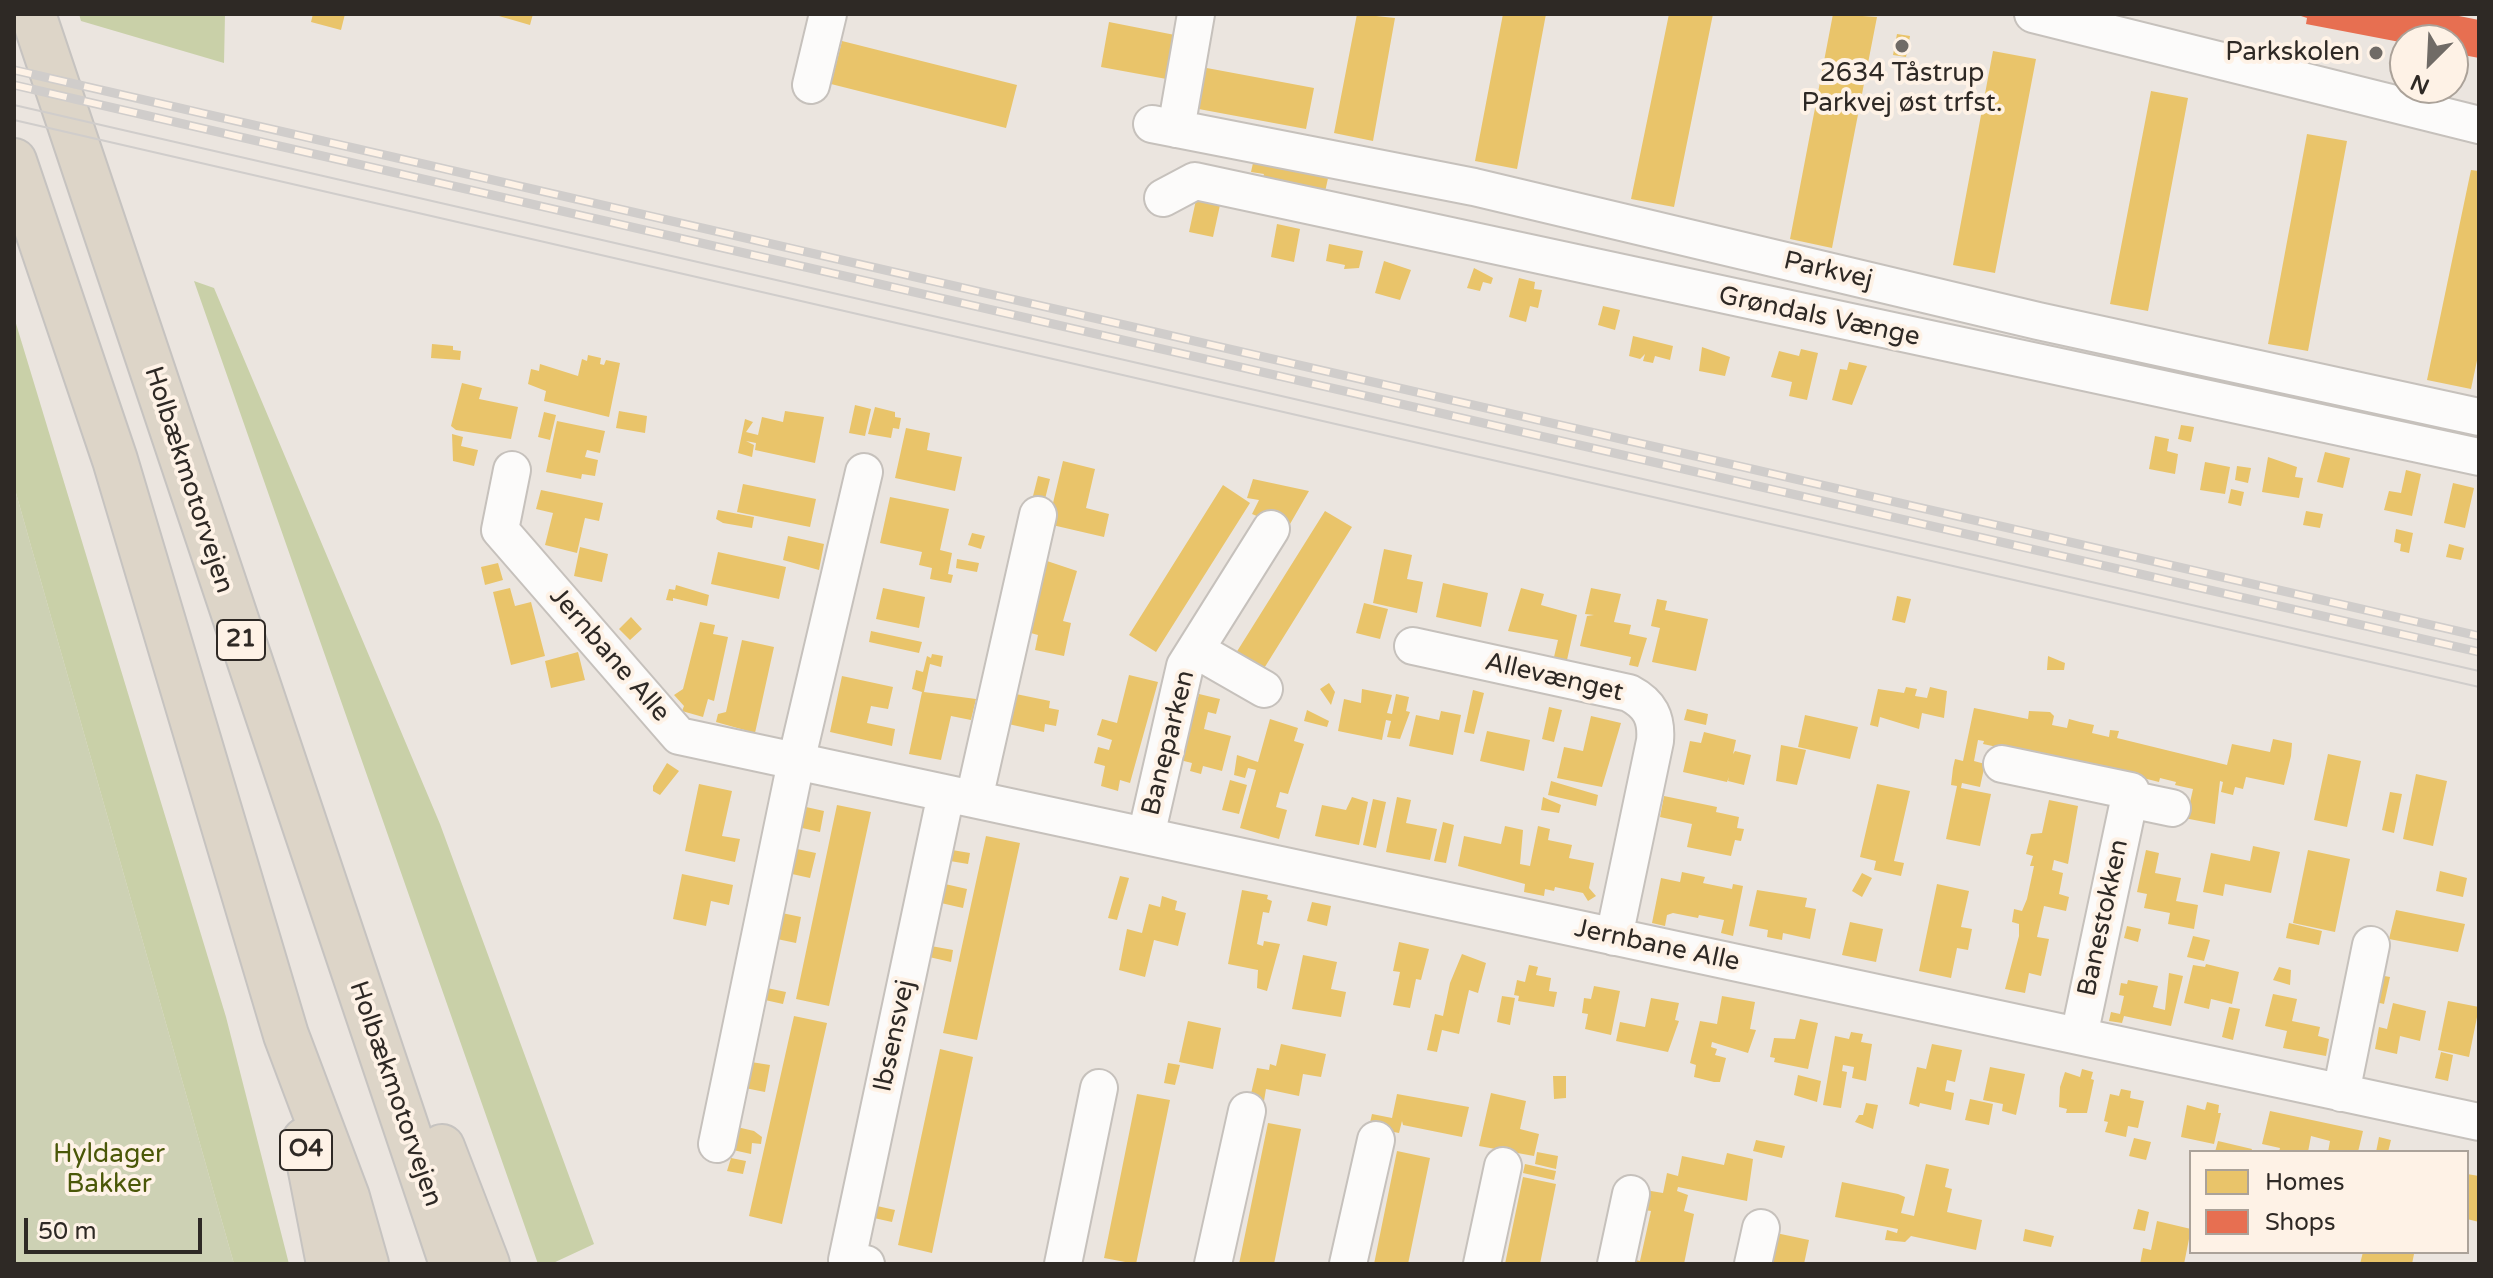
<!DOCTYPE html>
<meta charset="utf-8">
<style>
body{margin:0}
#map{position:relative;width:2493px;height:1278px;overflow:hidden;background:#ebe5df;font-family:"Varela Round",sans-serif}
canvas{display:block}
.frame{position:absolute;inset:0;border:16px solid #2e2925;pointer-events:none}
.legend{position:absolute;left:2189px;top:1150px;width:280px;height:104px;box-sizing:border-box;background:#fef2e6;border:2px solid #aba299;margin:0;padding:10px 14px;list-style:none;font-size:24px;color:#2e2925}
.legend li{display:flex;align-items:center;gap:16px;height:40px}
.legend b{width:40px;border:2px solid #aba299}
.north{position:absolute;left:2389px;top:24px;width:80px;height:80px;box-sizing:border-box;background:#fef2e6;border:2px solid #aba299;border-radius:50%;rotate:204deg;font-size:22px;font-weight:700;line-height:32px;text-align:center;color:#2e2925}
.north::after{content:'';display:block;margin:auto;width:28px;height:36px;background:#706b66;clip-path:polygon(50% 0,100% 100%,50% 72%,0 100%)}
.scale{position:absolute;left:24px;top:1218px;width:178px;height:36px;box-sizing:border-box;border:4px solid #2e2925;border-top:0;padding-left:10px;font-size:24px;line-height:28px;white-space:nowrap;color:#2e2925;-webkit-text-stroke:6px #fef2e6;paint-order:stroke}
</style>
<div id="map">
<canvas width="2493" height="1278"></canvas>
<div class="frame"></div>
<ul class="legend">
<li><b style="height:22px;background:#e9c46a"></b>Homes</li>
<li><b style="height:22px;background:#e76f51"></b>Shops</li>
</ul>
<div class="north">N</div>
<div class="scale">50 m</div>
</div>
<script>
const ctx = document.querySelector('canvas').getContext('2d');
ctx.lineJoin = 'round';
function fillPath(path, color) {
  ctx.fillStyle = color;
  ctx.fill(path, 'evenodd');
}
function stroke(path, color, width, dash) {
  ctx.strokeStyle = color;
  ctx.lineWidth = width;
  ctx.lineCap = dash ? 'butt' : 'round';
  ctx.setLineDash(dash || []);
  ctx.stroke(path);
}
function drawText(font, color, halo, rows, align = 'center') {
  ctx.font = font + ' "Varela Round",sans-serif';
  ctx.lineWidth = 8;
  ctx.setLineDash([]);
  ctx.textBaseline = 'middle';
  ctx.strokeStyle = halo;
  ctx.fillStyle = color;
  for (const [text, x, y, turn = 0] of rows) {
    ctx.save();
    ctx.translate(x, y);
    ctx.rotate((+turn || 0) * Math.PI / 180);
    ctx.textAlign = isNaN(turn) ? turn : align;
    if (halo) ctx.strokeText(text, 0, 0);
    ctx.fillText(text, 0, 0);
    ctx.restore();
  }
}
fillPath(new Path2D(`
 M14 486 234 1264H14Z`), '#cdd1b4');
fillPath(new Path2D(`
 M79 14H225L224 63 81 21Z
 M194 281 214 288 440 824 594 1244 551 1264H538Z
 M14 317 226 1017 289 1264H234L14 486Z`), '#c9d0a8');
fillPath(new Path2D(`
 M313 14H345L341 30 311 22Z
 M492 14H533L530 25Z
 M1357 14 1395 18 1373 141 1334 133Z
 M1503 14H1546L1517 169 1475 161Z
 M1669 14H1713L1674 207 1631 199Z
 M1833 14 1877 17 1832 248 1790 239Z
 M1109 22 1180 36 1172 80 1101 67Z
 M1897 34 1910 36 1906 57 1893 55Z
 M842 41 1017 85 1006 128 831 84Z
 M1993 51 2036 59 1995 273 1953 265Z
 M1196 66 1314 88 1306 129 1188 107Z
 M2151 91 2188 98 2148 311 2110 304Z
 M2307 134 2347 141 2308 351 2268 344Z
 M1255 154 1330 169 1325 192 1262 180 1264 174 1251 172Z
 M2471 170 2479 171V351L2471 389 2427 380Z
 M1196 200 1220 205 1213 237 1189 232Z
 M1277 224 1300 229 1294 262 1271 257Z
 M1329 244 1363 251 1359 268 1344 269 1345 265 1326 261Z
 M1384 261 1411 270 1400 300 1375 293Z
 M1474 268 1493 278 1491 284 1483 282 1480 291 1467 288Z
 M1519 278 1535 282 1534 289 1542 290 1538 308 1530 306 1526 322 1509 317Z
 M1603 306 1620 310 1615 330 1598 325Z
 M1633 336 1673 346 1670 360 1655 356 1653 363 1643 361 1645 354 1640 359 1629 356Z
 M432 344 453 346V350L461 351 460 360 431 358Z
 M1702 347 1730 357 1725 376 1699 371Z
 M1801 349 1818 353 1807 400 1789 396 1792 382 1771 377 1779 351 1799 356Z
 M588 355 601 358 600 364 604 365 606 360 620 363 609 417 544 401 546 391 528 384 531 369 539 371 540 364 578 376 582 359 587 361Z
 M1849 362 1867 366 1852 405 1832 400 1840 369 1847 370Z
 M462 383 482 388 479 399 518 407 511 439 456 430 451 426Z
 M855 405 871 409 865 436 849 433Z
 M875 407 895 412V417L901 418 899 429 893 428 891 438 868 434Z
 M619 411 647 416 645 433 616 428Z
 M785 411 824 417 815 463 755 450 756 443 746 441 754 445 752 457 738 453 745 419 753 422 746 432 758 435 762 417 783 422Z
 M544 412 556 415 550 440 538 437Z
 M557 421 605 431 600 453 587 450 585 457 598 460 595 476 582 474 581 479 546 472Z
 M2181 425 2194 427 2191 442 2178 439Z
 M906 428 930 433 927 450 962 457 955 491 895 478Z
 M452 434 463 437 461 446 478 450 474 466 453 461Z
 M2155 436 2169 439 2167 451 2178 454 2175 474 2149 469Z
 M2325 452 2350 458 2343 488 2317 482Z
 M2268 457 2297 467 2295 477 2303 478 2299 498 2262 492Z
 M1063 461 1095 469 1086 508 1109 514 1104 537 1048 524Z
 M2205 462 2230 467 2225 494 2200 490Z
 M2237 466 2251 468 2248 483 2235 480Z
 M2406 470 2421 474 2412 516 2384 510 2389 491 2401 493Z
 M1038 476 1050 479 1043 507 1031 504Z
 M1253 479 1309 491 1290 524 1268 511 1264 519 1252 514 1259 500 1247 498Z
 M2453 483 2474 488 2465 528 2444 523Z
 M743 484 816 499 810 527 737 512Z
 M1223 485 1250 503 1156 652 1129 635Z
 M2231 489 2244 492 2241 506 2228 503Z
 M541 490 603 503 599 521 585 518 577 553 545 545 553 513 536 509Z
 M890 497 949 509 940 550 952 553 948 574 953 575 951 583 930 579 932 568 919 565 922 552 880 543Z
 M718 510 754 517 752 528 723 523 716 519Z
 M1325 511 1352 527 1263 670 1236 653Z
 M2306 511 2323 514 2320 528 2303 525Z
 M2396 529 2413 533 2409 553 2400 551 2401 544 2394 542Z
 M972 533 985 536 981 549 968 545Z
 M788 536 824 544 819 570 783 560Z
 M2449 544 2464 548 2461 560 2446 557Z
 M580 547 608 554 602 582 574 576Z
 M1384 549 1412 555 1407 579 1423 582 1417 613 1373 603Z
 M718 552 786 567 779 599 711 584Z
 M957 559 979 563 977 572 956 568Z
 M1044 560 1077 571 1063 621 1071 623 1064 656 1035 650 1038 635 1027 632Z
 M498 563 503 580 485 585 481 567Z
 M1443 583 1488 593 1481 627 1436 617Z
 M676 585 709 595 707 606 673 598V601L666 600 669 589 675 590Z
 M510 588 515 606 531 602 545 656 511 665 493 592Z
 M883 588 925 597 919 628 876 619Z
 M1521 588 1544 594 1541 605 1577 615 1567 660 1554 657 1558 640 1508 631Z
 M1591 588 1621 594 1614 622 1631 625 1629 634 1647 638 1638 667 1629 665 1631 657 1580 646 1587 616 1594 615 1585 614Z
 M1897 596 1911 599 1905 623 1892 620Z
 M1657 599 1667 601 1665 610 1708 619 1696 671 1652 662 1660 628 1651 626Z
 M1364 603 1388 609 1380 639 1356 633Z
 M631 617 642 629 630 640 619 629Z
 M700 622 715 625 713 634 728 637 714 701 708 699 703 717 682 711 684 706 674 695 683 689Z
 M871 631 922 642 919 653 869 642Z
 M742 640 774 647 755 733 716 722 718 714 726 712Z
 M578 652 585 680 551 688 545 661Z
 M932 654 943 656 941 667 930 664 924 692 976 699 971 720 951 716 941 760 909 754 922 692 912 689 916 670 923 672 927 656 931 658Z
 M2048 656 2065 663 2064 670H2047Z
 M1129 675 1158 682 1130 783 1120 780 1118 791 1101 786 1105 766 1094 763 1098 747 1109 750 1112 740 1097 735 1102 719 1117 723Z
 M842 676 893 687 888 709 871 706 867 723 895 729 892 746 830 732Z
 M1329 683 1335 692 1331 705 1320 689Z
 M1906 687 1917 689 1915 696 1927 698 1930 687 1947 691 1944 718 1922 713 1919 729 1880 717 1878 727 1870 725 1878 689 1904 693Z
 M1362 689 1392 695 1387 713 1392 714 1396 694 1409 697 1406 711 1410 712 1400 739 1387 737 1391 721 1386 720 1382 740 1338 731 1344 699 1361 703Z
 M1473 690 1484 693 1474 734 1464 732Z
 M1011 693 1050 701 1049 708 1059 710 1056 726 1045 724 1044 732 1004 723Z
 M1199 694 1220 699 1216 714 1208 712 1204 729 1231 736 1222 771 1203 766 1201 774 1190 771 1192 763 1180 760Z
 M1549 707 1562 710 1554 742 1542 739Z
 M1974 708 2028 719 2029 711 2050 712 2054 716 2052 725 2067 728 2069 719 2080 722 2094 725 2092 733 2109 737 2110 730 2119 731 2117 738 2227 765 2232 744 2270 752 2273 739 2292 743 2291 756 2284 785 2246 777 2243 789 2235 787 2233 795 2221 792 2223 782 2220 781 2215 824 2179 817 2189 807 2193 789 2175 785 2176 782 2160 778 2159 782 2139 777V774L2099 769V765L2059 760 2060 757 2043 753 2042 757 2003 745 2002 748 1983 744 1984 741 1978 740 1974 761 1985 764 1980 787 1962 783 1961 788 1991 794 1980 846 1946 839 1957 786 1951 785 1953 768 1955 759 1963 761Z
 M1687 709 1708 714 1706 725 1684 720Z
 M1307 710 1329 721 1327 727 1304 721Z
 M1441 711 1461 715 1453 755 1409 746 1416 715 1439 720Z
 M1805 715 1858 727 1850 759 1798 747Z
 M1591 716 1621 723 1602 787 1557 778 1564 747 1583 751Z
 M1270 719 1298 728 1294 741 1304 744 1288 794 1280 792 1276 807 1287 810 1279 839 1240 828 1256 770 1248 768 1245 778 1234 775 1237 755 1258 762Z
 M1487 731 1530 740 1524 771 1480 761Z
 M1704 732 1736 740 1733 754 1735 751 1751 755 1744 785 1728 781 1729 777 1727 782 1683 772 1690 741 1701 743Z
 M1781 745 1806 750 1797 785 1776 781Z
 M2328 754 2361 761 2347 827 2314 820Z
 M667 763 679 771 660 795 653 791V786Z
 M2416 774 2447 781 2433 846 2403 839Z
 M1230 780 1247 785 1239 814 1222 810Z
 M1551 781 1598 795 1596 806 1548 795Z
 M699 784 732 791 722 836 740 839 735 862 685 851Z
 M1877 784 1910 791 1894 861 1904 863 1901 876 1874 870 1876 861 1860 857Z
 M2390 792 2402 794 2394 833 2382 830Z
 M1664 796 1717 807 1716 812 1739 817 1737 828 1744 829 1741 841 1735 840 1731 856 1687 847 1692 824 1660 817Z
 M1352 797 1368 802 1359 845 1315 836 1322 805 1346 810Z
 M1397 797 1411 800 1406 823 1437 829 1430 860 1386 852Z
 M1543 797 1561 805 1559 813 1541 810Z
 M1373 799 1386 802 1376 848 1363 845Z
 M2049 800 2078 806 2068 864 2054 860 2052 870 2063 873 2059 894 2069 897 2066 911 2044 906 2037 937 2049 939 2041 976 2029 973 2025 993 2005 989 2019 936V924L2012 922 2014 909 2022 911 2027 899 2034 866H2030L2033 856 2026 854 2031 834 2042 833Z
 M837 805 871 812 829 1006 796 999Z
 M806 807 824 811 820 832 802 828Z
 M1443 822 1454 825 1446 863 1434 861Z
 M1505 826 1523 830 1520 864 1530 866 1538 826 1550 829 1548 840 1572 845 1569 858 1594 863 1589 888 1596 896 1588 901 1583 893 1555 887 1554 891 1545 889 1544 896 1524 892 1525 884 1458 866 1464 836 1501 844Z
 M986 836 1020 843 977 1040 943 1033Z
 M2253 846 2280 852 2271 893 2225 884 2223 896 2203 892 2211 853 2250 861Z
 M797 849 816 853 810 878 792 874Z
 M952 850 970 853 968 864 950 861Z
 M2146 850 2159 853 2155 873 2181 878 2176 901 2198 905 2194 929 2168 924 2170 913 2144 908 2147 894 2137 892Z
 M2308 850 2350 859 2335 932 2293 923Z
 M2440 871 2467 878 2463 897 2436 891Z
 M1682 872 1705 877 1703 883 1732 889 1733 884 1743 886 1733 936 1721 933 1724 920 1699 915 1698 918 1673 913 1667 915 1665 926 1652 923 1661 878 1680 882Z
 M1862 873 1872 878 1862 897 1852 891Z
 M682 874 733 885 729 905 711 901 706 926 673 919Z
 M1120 876 1129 878 1117 920 1108 918Z
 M945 884 967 889 963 908 941 903Z
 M1937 884 1969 891 1961 927 1972 929 1968 950 1957 948 1951 978 1919 971Z
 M1242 890 1268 895 1267 899 1272 901 1269 913 1263 912 1257 944 1263 946 1264 941 1280 944 1267 991 1257 988 1258 970 1228 964Z
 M1757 890 1807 898 1805 907 1816 909 1810 939 1783 933 1782 940 1767 937 1768 930 1749 926Z
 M1162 896 1177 901 1175 910 1186 913 1178 946 1154 940 1145 977 1119 970 1127 929 1142 933 1149 904 1160 907Z
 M1312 902 1331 906 1327 926 1307 921Z
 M2396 910 2465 924 2458 952 2389 939Z
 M782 913 801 917 796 943 777 939Z
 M1850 922 1883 929 1876 962 1842 955Z
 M2289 923 2322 931 2319 945 2286 938Z
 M2127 926 2141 929 2138 942 2124 938Z
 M2193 936 2210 940 2204 961 2187 957Z
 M1399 942 1429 949 1421 980 1416 979 1410 1008 1393 1005 1400 972 1393 971Z
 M931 946 953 950 951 962 929 957Z
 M1462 954 1486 963 1478 993 1469 990 1459 1034 1442 1030 1437 1052 1427 1050 1435 1014 1443 1016 1450 983Z
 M1303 955 1337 962 1331 989 1346 992 1341 1017 1292 1009Z
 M2206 964 2239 972 2232 1004 2211 999 2209 1009 2184 1003 2193 965 2205 967Z
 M1529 965 1538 967 1536 975 1551 978 1549 991 1557 992 1554 1007 1518 1001 1519 996 1514 995 1517 980 1525 982Z
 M2279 967 2291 970 2290 985 2273 980Z
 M2169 973 2183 976 2171 1026 2124 1016 2122 1023 2109 1021 2111 1012 2120 1014 2124 996 2119 995 2121 983 2127 984 2128 980 2158 986 2153 1007 2165 1010Z
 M2373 974 2390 977 2384 1004 2367 1000Z
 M1594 986 1620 991 1611 1035 1585 1029 1588 1014 1582 1013 1584 998 1591 999Z
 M767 988 786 992 783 1004 765 1000Z
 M2273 994 2297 999 2292 1021 2320 1027 2318 1036 2329 1039 2326 1056 2283 1048 2287 1031 2265 1026Z
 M1502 996 1515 998 1510 1025 1497 1022Z
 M1722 996 1755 1002 1750 1029 1756 1030 1748 1053 1712 1042 1711 1047 1717 1049 1715 1055 1726 1058 1720 1082H1714L1694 1077 1696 1065 1690 1063 1700 1021 1717 1024Z
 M1651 998 1679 1003 1675 1020 1679 1021 1668 1052 1616 1041 1620 1022 1645 1027Z
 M2448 1001 2479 1007 2469 1057 2438 1050Z
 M2393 1003 2426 1011 2420 1041 2400 1036 2397 1054 2375 1049 2379 1027 2387 1029Z
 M2229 1007 2240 1009 2233 1040 2222 1037Z
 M794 1016 827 1023 782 1224 749 1216Z
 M1800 1019 1818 1023 1808 1069 1774 1062 1775 1058 1770 1057 1774 1038 1795 1039Z
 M1188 1021 1221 1028 1213 1069 1179 1062Z
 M1851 1032 1863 1034 1861 1042 1872 1044 1866 1081 1852 1078 1854 1067 1843 1065 1842 1071 1847 1072 1841 1108 1823 1105 1835 1036 1849 1039Z
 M1281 1044 1326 1054 1321 1077 1303 1074 1299 1096 1266 1089 1264 1101 1250 1098 1257 1068 1269 1070 1270 1064 1276 1066Z
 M1932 1044 1962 1050 1955 1082 1947 1080 1945 1091 1954 1093 1951 1110 1920 1103 1919 1107 1909 1104 1917 1067 1926 1069Z
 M940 1049 973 1057 932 1253 898 1245Z
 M2441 1052 2453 1055 2448 1081 2435 1078Z
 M751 1062 770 1065 765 1092 745 1088Z
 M1168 1063 1180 1065 1175 1085 1164 1083Z
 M1990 1067 2025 1074 2016 1115 2002 1111 2003 1104 1983 1100Z
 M2082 1069 2093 1072 2091 1079 2094 1080 2087 1113H2066L2067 1109 2059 1107 2060 1087 2065 1072 2080 1077Z
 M1798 1075 1821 1081 1817 1102 1794 1095Z
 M1553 1076H1566V1098L1554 1099Z
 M2121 1089 2131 1091 2130 1098 2144 1101 2138 1128 2128 1126 2126 1137 2105 1132 2108 1122 2104 1121 2110 1094 2119 1096Z
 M1491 1093 1526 1101 1520 1129 1539 1134 1534 1156 1479 1146Z
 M1137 1094 1170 1100 1136 1264 1104 1258Z
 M1397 1094 1469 1107 1462 1137 1403 1125 1402 1121 1399 1133 1369 1127 1372 1114 1392 1118Z
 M1970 1099 1993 1104 1989 1125 1965 1120Z
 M2207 1102 2219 1105 2218 1113H2221L2214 1144 2181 1137 2187 1105 2205 1110Z
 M1866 1103 1878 1105 1873 1129 1855 1122 1859 1115H1863Z
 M2270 1111 2363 1131 2358 1152H2328L2330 1141 2311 1136 2308 1152H2279L2280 1148 2262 1144Z
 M1268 1123 1301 1129 1274 1264H1239Z
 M737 1127 754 1131 762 1137 761 1144 752 1143 751 1154 733 1150Z
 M2379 1137 2391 1140 2388 1152H2376Z
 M2134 1138 2151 1142 2146 1160 2129 1156Z
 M1756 1140 1785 1146 1782 1158 1753 1151Z
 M2218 1141 2252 1149 2251 1152H2215Z
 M1397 1151 1430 1158 1408 1264H1374Z
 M1537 1152 1558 1156 1556 1169 1535 1164Z
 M1727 1153 1753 1159 1747 1201 1678 1187 1677 1191 1688 1195 1684 1211 1694 1214 1684 1264H1626L1628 1258 1640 1261 1651 1211 1638 1209 1645 1190 1663 1193 1667 1173 1678 1176 1682 1156 1724 1165Z
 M731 1158 746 1161 743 1174 727 1171Z
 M1525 1164 1556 1171 1554 1180 1523 1173Z
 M1926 1164 1949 1169 1945 1187 1952 1189 1947 1212 1982 1220 1976 1250 1911 1236 1905 1242 1885 1240 1887 1230 1897 1233 1898 1229 1835 1217 1842 1182 1898 1194 1905 1197 1901 1213 1914 1216Z
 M2467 1174 2479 1176V1222L2467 1219Z
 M1523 1177 1556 1184 1540 1264H1505Z
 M877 1206 895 1210 892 1222 874 1218Z
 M2138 1209 2149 1212 2145 1231 2133 1229Z
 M2157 1221 2191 1229 2184 1264H2140L2143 1248 2151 1250Z
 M2025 1229 2054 1236 2051 1247 2023 1241Z
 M1776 1233 1809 1240 1804 1264H1770Z
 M2363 1252H2403L2414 1254 2412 1264H2360Z`), '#e9c46a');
fillPath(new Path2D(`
 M2295 14H2449L2479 20V58L2453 53V40H2405V43L2306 24 2307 18Z`), '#e76f51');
const minor = new Path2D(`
 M2033 14 2479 125
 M811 85 828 14
 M1152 124 1474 187 2038 321 2479 417
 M1176 129 1196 14
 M1163 198 1195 181 2479 457
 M512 470 500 530 679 736 2479 1122
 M1413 646 1629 693C1650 704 1657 718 1655 741L1614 937
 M1196 650 1264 689
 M2002 764 2131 791 2079 1036
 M974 799 1038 515
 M2129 799 2172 808
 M1146 836 1185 666 1271 529
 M2341 1093 2371 945
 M717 1144 796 762 864 472
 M866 1264 847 1260 946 794
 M1063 1264 1099 1088
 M1213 1264 1247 1111
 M1348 1264 1376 1140
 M1482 1264 1503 1166
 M1616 1264 1631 1194
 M1753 1264 1761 1228`);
const highway = new Path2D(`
 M33 14 452 1264
 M14 161 115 460 286 1035 347 1197 366 1264
 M305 1140 329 1264
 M442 1147 487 1264`);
stroke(minor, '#c6c1bc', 40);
stroke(highway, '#c6c3c0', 48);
stroke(minor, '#fcfbfa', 36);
stroke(highway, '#ddd5c8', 44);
stroke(new Path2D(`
 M14 105 2479 671
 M14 120 2479 687`), '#d0cdcb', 2);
const rail = new Path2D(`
 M14 70 2479 636
 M14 85 2479 652`);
stroke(rail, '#d0cdcb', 9);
stroke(rail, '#fef2e6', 6, [18]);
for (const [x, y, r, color] of [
 [1902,46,8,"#706b66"],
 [2376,53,8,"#706b66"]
]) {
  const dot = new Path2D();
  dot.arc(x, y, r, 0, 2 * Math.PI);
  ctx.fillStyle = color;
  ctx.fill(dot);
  stroke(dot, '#fef2e6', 3);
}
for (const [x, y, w] of [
 [241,640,48],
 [306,1150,52]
]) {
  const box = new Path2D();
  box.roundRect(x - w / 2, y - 20, w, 40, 6);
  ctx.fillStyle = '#fef2e6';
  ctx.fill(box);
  stroke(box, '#2e2925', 2);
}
drawText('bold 24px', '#2e2925', null, [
 ["21",241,640],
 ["O4",306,1150]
]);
drawText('26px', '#2e2925', '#fef2e6', [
 ["Parkskolen",2360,53],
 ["2634 Tåstrup",1902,74,"center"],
 ["Parkvej øst trfst.",1902,104,"center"]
], 'right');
drawText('26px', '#2e2925', '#fef2e6', [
 ["Parkvej",1828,271,13],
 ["Grøndals Vænge",1819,317,12],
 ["Holbækmotorvejen",188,480,72],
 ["Jernbane Alle",609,655,49],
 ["Allevænget",1554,678,13],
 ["Baneparken",1169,743,-76],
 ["Banestokken",2104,918,-78],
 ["Jernbane Alle",1657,946,12],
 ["Ibsensvej",895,1036,-78],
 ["Holbækmotorvejen",395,1094,71]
]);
drawText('26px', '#4a5708', '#fef2e6', [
 ["Hyldager",109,1155],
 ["Bakker",109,1185]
]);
</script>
